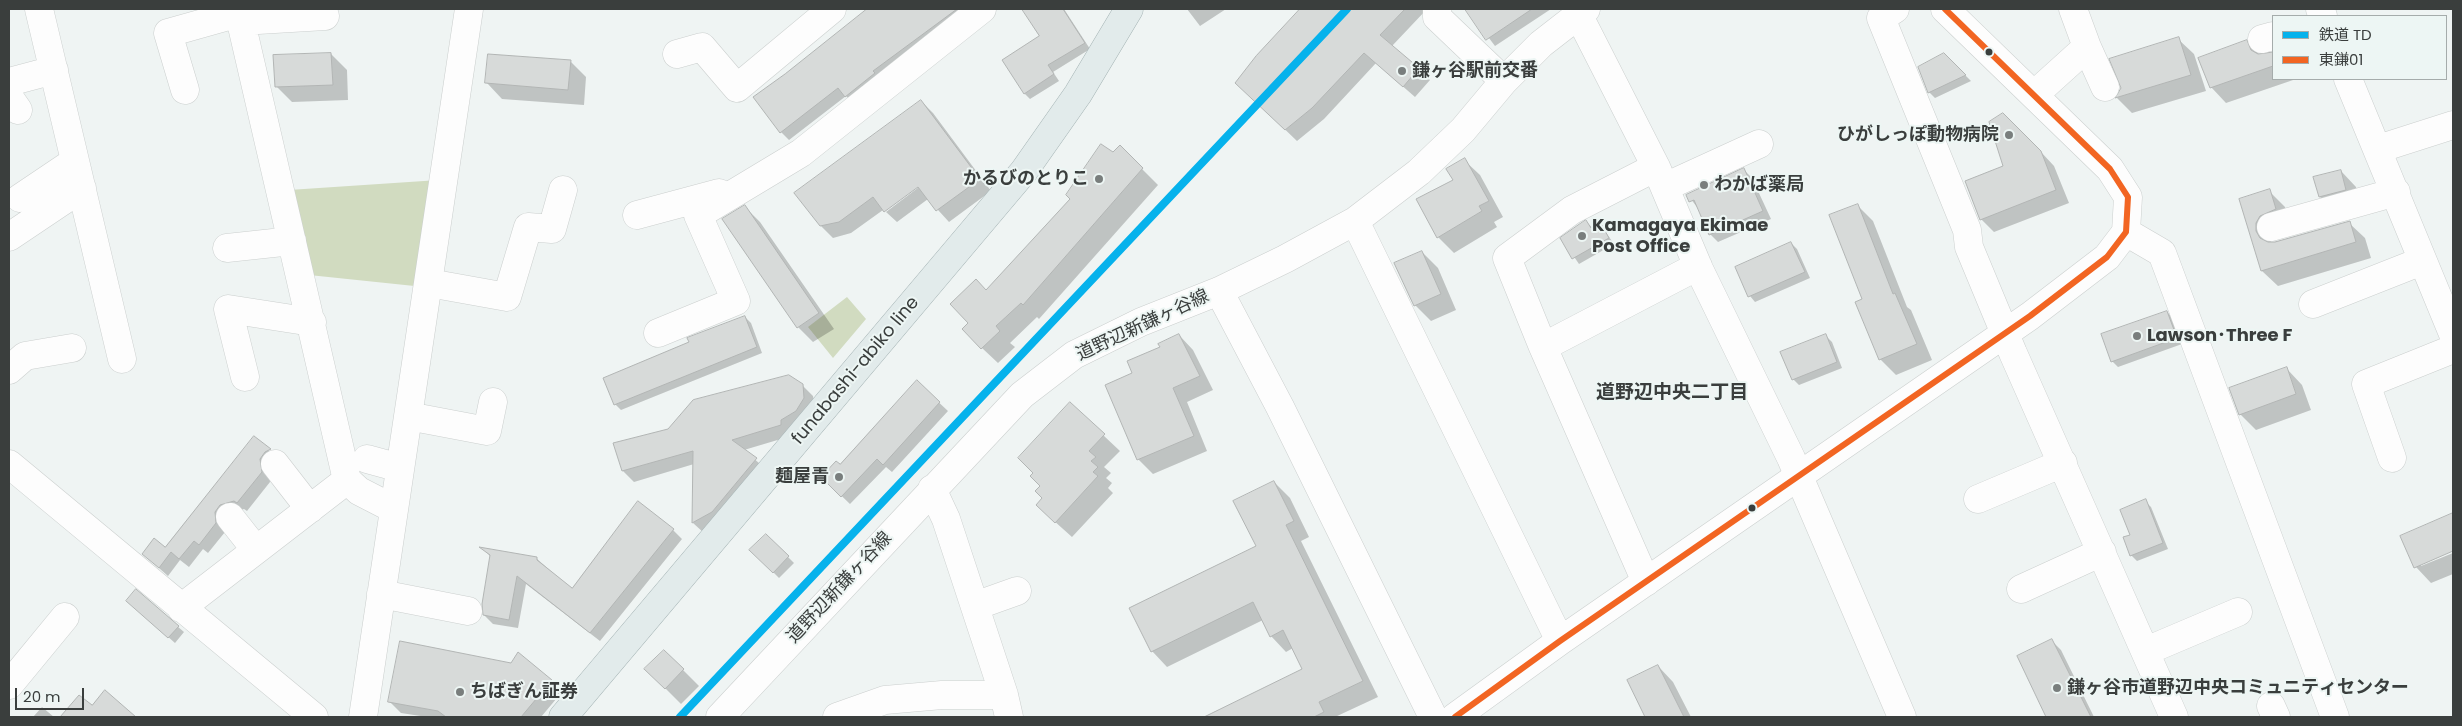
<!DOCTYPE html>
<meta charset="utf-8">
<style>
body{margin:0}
#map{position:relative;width:2462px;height:726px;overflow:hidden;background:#eff4f3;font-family:Poppins,"Noto Sans JP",sans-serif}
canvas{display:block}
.frame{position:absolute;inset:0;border:10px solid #3a3e3d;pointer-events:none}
.legend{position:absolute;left:2272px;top:15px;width:175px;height:65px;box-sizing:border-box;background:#edf6f4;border:1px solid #a5acab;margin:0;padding:6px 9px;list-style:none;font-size:15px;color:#3a3e3d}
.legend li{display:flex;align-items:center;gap:10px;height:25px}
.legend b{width:25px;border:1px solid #a5acab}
.scale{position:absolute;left:15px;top:688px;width:69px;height:22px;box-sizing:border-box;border:2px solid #3a3e3d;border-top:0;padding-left:6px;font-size:15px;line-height:18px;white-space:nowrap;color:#3a3e3d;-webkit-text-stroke:4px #edf6f4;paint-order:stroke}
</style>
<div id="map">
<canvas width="2462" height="726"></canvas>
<div class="frame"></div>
<ul class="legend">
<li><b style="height:6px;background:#06b2ec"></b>鉄道 TD</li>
<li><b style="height:6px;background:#f26522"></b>東鎌01</li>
</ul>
<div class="scale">20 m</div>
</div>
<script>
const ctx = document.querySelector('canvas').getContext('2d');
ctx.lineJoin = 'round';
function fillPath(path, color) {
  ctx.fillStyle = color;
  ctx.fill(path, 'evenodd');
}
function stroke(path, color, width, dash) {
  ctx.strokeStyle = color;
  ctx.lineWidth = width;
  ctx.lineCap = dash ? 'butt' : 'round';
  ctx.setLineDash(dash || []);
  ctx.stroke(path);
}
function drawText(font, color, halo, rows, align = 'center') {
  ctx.font = font + ' Poppins,"Noto Sans JP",sans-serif';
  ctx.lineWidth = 4;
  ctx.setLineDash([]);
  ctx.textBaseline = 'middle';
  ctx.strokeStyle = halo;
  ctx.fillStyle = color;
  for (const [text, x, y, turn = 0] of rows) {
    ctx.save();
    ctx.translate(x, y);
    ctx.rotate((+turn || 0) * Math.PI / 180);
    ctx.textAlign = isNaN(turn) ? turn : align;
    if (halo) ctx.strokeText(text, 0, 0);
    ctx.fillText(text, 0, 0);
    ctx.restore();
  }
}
fillPath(new Path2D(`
 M439 180 424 287 309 275 289 190Z
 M847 297 866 319 833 358 808 327Z`), '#d1dbc0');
fillPath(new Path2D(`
 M870 9H960L966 16 854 104 846 96 789 140 781 132 786 75Z
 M1024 9H1064L1090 49 1053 72 1059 81 1030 99 1024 93 1041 36Z
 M1187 9H1226L1200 26Z
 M1302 9H1427L1392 46 1430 80 1415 97 1376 63 1324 119 1297 141 1248 94 1257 57Z
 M1467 9H1551L1495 46Z
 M2178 39 2194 54 2206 91 2132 113 2117 98 2122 88Z
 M2247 42 2260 55 2273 53V79H2296L2226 103 2211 87Z
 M331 54 347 70 348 100 292 102 276 86Z
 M1944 54 1971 81 1935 98 1929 92Z
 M570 61 586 77 584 105 502 99 487 83Z
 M921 101 933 113 991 191 949 222 928 199 897 222 886 212 923 184 922 182 851 233 833 238 821 226Z
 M1120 147 1158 185 1039 319 1037 317 1010 343 1015 347 998 363 982 348 970 323 986 291Z
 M2041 152 2054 166 2069 203 1994 232 1981 219Z
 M1464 160 1480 175 1503 217 1494 222 1497 227 1454 253 1438 237 1454 181Z
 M1744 170 1752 178 1771 219 1718 242 1710 234 1699 210 1688 195Z
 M2341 171 2356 187 2361 205 2336 212 2320 197Z
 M2269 191 2285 207 2291 225 2271 240V243L2349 223 2365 238 2371 258 2278 286 2262 271 2241 200Z
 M1857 205 1873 221 1907 307 1911 310 1932 360 1896 375 1880 359 1864 300Z
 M745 207 760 222 834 329 813 342 798 327Z
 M1586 222 1593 228 1600 224 1614 244 1579 264 1562 239Z
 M1791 243 1797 249 1810 278 1755 302 1750 296Z
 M1422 252 1438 268 1456 310 1431 321 1415 305Z
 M2167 312 2173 318 2182 344 2118 367 2112 361Z
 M745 317 751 323 762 353 621 410 615 404 690 343Z
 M1179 335 1193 350 1213 390 1187 402 1207 451 1153 474 1138 459 1134 374 1161 348Z
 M1826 336 1832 342 1842 368 1799 385 1793 379Z
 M2287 369 2302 385 2311 410 2256 430 2240 414Z
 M917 382 948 411 892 472 886 467 850 504 822 477 840 466Z
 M802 385 813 396 815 409 791 436 744 450 767 470 704 533 693 523 694 464 634 482 623 471 669 430Z
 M1070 404 1120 451 1104 467 1111 473 1106 478 1112 483 1108 488 1113 493 1072 537 1053 520 1035 473Z
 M254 438 278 459 269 468 270 482 247 511 244 509 229 514 224 521 225 532 208 553 203 549 189 567 180 560 168 576 143 554 165 549Z
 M1274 482 1290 498 1309 537 1301 541 1378 697 1335 717H1206L1304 670 1293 648 1286 652 1271 636 1263 620 1167 667 1152 651 1257 547Z
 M2145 501 2151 507 2168 549 2137 561 2131 555V536Z
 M2453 514V550L2421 564V566L2453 553V574L2431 583 2416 567 2402 536Z
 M673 530 682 539 600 641 526 584 518 628 493 624 484 615 491 557 483 549 536 558 572 590Z
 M766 535 794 563 779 578 751 550Z
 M136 591 184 632 175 643 133 606Z
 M2052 641 2061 650 2094 717H2048L2018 657Z
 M664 651 699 686 681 704 662 685Z
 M518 654 562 692 541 717H427L401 713 390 702 511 664Z
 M1658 666 1673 682 1691 717H1647L1629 681Z
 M79 696 92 707 128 712 134 717H61Z
 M42 707 54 717H33Z`), '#0003');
const building = new Path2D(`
 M867 9H957L873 71 875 73 845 97 838 88 780 133 753 97 785 74Z
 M1022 9H1063L1085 43 1048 65 1054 74 1024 94 1002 60 1039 36Z
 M1300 9H1405L1380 35 1419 68 1403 87 1364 53 1312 108 1285 130 1235 83 1256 56Z
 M1465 9H1532L1486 40Z
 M2179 37 2191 75 2115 98 2121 88 2109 59Z
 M2247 40 2251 50 2258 54 2273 52V66L2210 88 2198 58Z
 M331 53 333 85 275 87 273 55Z
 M1944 53 1966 75 1928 93 1918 67Z
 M488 54 571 60 568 90 485 83Z
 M921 100 980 179 936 211 918 187 884 212 873 197 839 222 820 226 794 193Z
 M2003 113 2041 151 2056 190 1980 220 1965 181 2003 166 1989 122Z
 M1101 144 1113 152 1120 145 1143 168 1023 305 1021 303 996 326 1000 331 981 349 962 329 968 323 950 304 976 279 986 290 1070 199 1066 195Z
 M1465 158 1489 201 1479 206 1482 211 1437 238 1416 199 1453 180 1446 169Z
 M1744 168 1763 211 1709 235 1694 200 1689 202 1686 195Z
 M2341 170 2346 190 2319 197 2313 177Z
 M2270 189 2276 209 2260 216 2256 223V231L2260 238 2268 242H2275L2350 221 2356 242 2261 271 2239 199Z
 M1858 204 1893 294 1895 293 1917 344 1879 360 1855 302 1862 299 1829 215Z
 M745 205 819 313 797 328 722 219Z
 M1586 220 1591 228 1600 222 1609 238 1572 259 1560 238Z
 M1791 242 1805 272 1748 297 1735 267Z
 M1422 251 1441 294 1414 306 1394 263Z
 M2167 311 2177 338 2111 362 2101 334Z
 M745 316 757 347 614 405 603 378 689 342 687 338Z
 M1179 334 1200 376 1173 388 1194 436 1137 460 1105 385 1132 373 1127 361 1160 347 1158 344Z
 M1826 334 1837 362 1792 380 1780 352Z
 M2287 367 2296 394 2239 415 2229 388Z
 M789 375 803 384 804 398 796 411 781 420V425L732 440 757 458 712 512 692 523 693 451 622 471 613 443 668 429 693 400Z
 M917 380 940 402 883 465 877 459 841 497 821 477 836 461 840 464Z
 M1070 402 1105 434 1089 451 1096 457 1091 461 1098 467 1093 472 1098 476 1055 523 1036 505 1042 498 1035 491 1040 486 1030 476 1033 473 1018 458Z
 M254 436 271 449 265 452 260 459 262 472 237 503 234 501 220 505 215 512 216 523 199 545 194 541 179 559 171 552 159 568 142 554 154 538 165 547Z
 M1274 481 1294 521 1286 525 1363 681 1319 702 1324 712 1314 717H1204L1302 669 1283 630 1270 637 1253 602 1151 652 1129 608 1256 546 1233 501Z
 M2146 499 2163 543 2130 556 2123 537 2130 535 2120 510Z
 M638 501 674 529 590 633 517 576 509 620 483 615 482 604 490 555 479 547 537 557V560L572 588Z
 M2453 513V551L2414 568 2400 536Z
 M766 534 789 556 773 573 749 550Z
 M136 589 179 626 168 638 126 601Z
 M2052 639 2091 717H2046L2017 656Z
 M400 641 511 663 518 652 552 680 521 717H446L438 711 388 702Z
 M664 650 684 669 665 689 644 669Z
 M1658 665 1684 717H1645L1627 680Z
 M105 690 136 717H60L79 695 92 705Z`);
fillPath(building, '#d7dad9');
stroke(building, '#b2b5b4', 1);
const minor = new Path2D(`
 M39 9 122 359
 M238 9 347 480
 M1437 9V17L1504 81
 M1895 9 1881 18 1967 230 1969 247 2013 353 2174 717
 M2320 9 2323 16
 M1578 14 1656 167 1699 269 1791 458 1902 717
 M241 21 325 16
 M2262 39 2273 36
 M2087 47 2105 87
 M677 54 702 47 737 88 832 9
 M2348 79 2453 334
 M9 82 54 70
 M185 90 168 33 239 13
 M2035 94 2087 47 2073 9
 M9 97 18 110
 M2378 149 2453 125
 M1656 167 1572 210 1507 258 1543 347 1698 266
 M1665 187 1759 144
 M20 198 75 161
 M637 215 719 193
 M1355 221 1560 641
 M2271 227 2396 192
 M2126 232 2162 253 2335 717
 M9 237 82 188
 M227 248 292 241
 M429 283 507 297 528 227 552 229 563 190
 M1219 291 1280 407 1433 717
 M2313 304 2422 261
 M658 333 736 301 698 215 801 153 982 9
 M1543 347 1646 582
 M9 370 25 356 72 348
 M245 377 228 309 312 322
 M408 416 487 431 493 402
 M2392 458 2366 384 2453 349
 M367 459 400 468
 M9 464 314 717
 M275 464 310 509
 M932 489 946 519 1004 695 1009 717
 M1978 499 2063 463
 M230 517 256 550
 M2021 589 2102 552
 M381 594 468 611
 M975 606 1017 591
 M181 608 347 480 359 491 394 509
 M2146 651 2238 612
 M9 685 65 617
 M2271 706 2276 717
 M363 717 469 9
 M720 717 1022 395 1074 355 1141 322 1219 291 1285 259 1355 221 1419 172 1463 130 1504 81 1541 44 1586 9
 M837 717 885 700 942 695H1004
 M1455 717 1560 641 2030 316 2107 257 2126 232 2128 197 2110 169 1945 9`);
const major = new Path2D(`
 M563 717 1024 171 1078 94 1129 9`);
stroke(minor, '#cbcfce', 29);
stroke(major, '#a4b3b4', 29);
stroke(minor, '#fdfdfd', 28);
stroke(major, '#e2ebeb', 28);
stroke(new Path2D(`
 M1455 717 1560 641 2030 316 2107 257 2126 232 2128 197 2110 169 1945 9`), '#f26522', 6);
stroke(new Path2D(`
 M680 717 1347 9`), '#06b2ec', 8);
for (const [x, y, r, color] of [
 [1989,52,4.5,"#3a3e3d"],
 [1402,71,5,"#797e7d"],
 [2009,135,5,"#797e7d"],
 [1099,179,5,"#797e7d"],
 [1704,185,5,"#797e7d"],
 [1582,236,5,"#797e7d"],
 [2137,336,5,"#797e7d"],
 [839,477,5,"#797e7d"],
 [1752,508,4.5,"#3a3e3d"],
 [2057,688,5,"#797e7d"],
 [460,692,5,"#797e7d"]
]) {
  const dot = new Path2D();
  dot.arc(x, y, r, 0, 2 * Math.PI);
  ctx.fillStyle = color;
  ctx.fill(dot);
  stroke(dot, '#edf6f4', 2);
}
drawText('bold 18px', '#3a3e3d', '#edf6f4', [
 ["鎌ヶ谷駅前交番",1412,71],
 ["ひがしっぽ動物病院",1999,135,"right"],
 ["かるびのとりこ",1089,179,"right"],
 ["わかば薬局",1714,185],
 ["Kamagaya Ekimae",1592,226],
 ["Post Office",1592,247],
 ["Lawson･Three F",2147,336],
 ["麺屋青",829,477,"right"],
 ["鎌ヶ谷市道野辺中央コミュニティセンター",2067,688],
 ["ちばぎん証券",470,692]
], 'left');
drawText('18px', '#3a3e3d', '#edf6f4', [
 ["道野辺新鎌ヶ谷線",1143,326,-25],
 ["funabashi-abiko line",856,371,-50],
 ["道野辺新鎌ヶ谷線",840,588,-47]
]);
drawText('bold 19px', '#3a3e3d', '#edf6f4', [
 ["道野辺中央二丁目",1672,393]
]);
</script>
